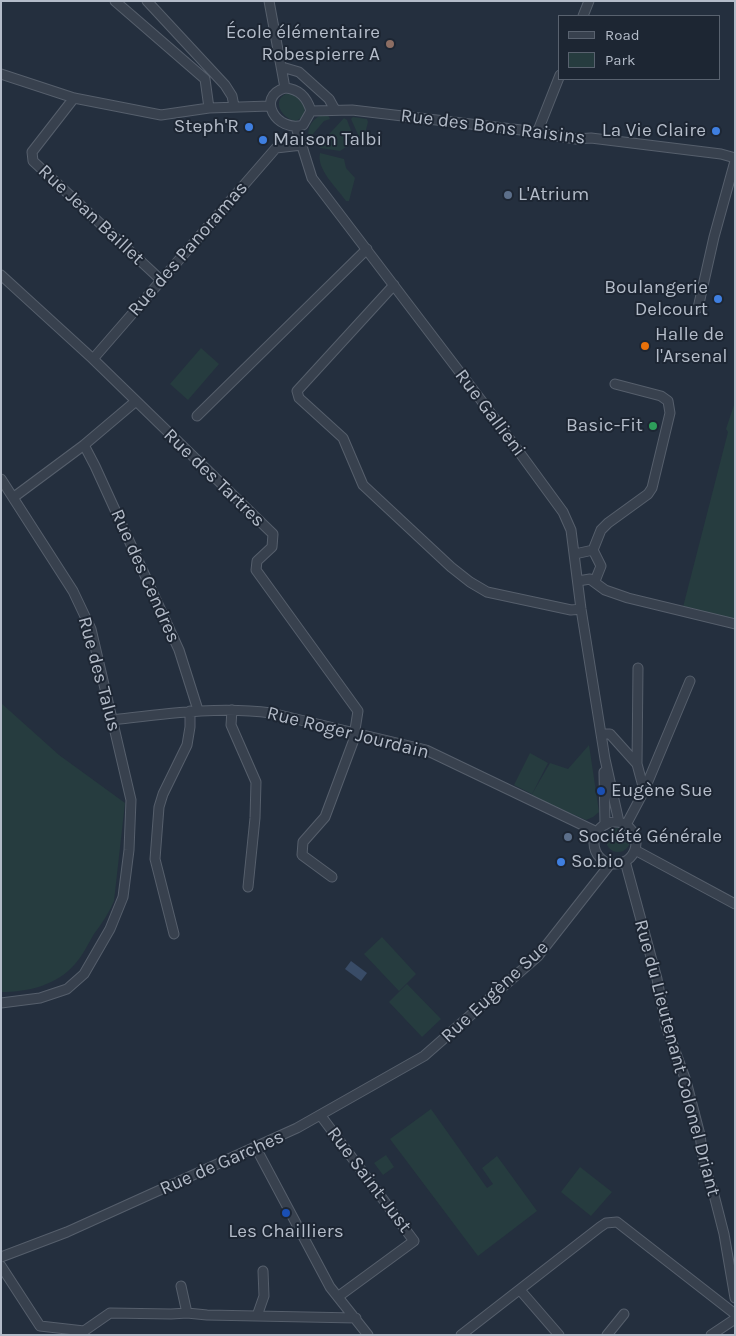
<!DOCTYPE html>
<meta charset="utf-8">
<style>
body{margin:0}
#map{position:relative;width:736px;height:1336px;overflow:hidden;background:#242f3e;font-family:Karla,sans-serif}
canvas{display:block}
.frame{position:absolute;inset:0;border:2px solid #b4bcc9;pointer-events:none}
.legend{position:absolute;left:558px;top:15px;width:162px;height:65px;box-sizing:border-box;background:#1d2633;border:1px solid #59626f;margin:0;padding:6px 9px;list-style:none;font-size:15px;color:#b4bcc9}
.legend li{display:flex;align-items:center;gap:10px;height:25px}
.legend b{width:25px;border:1px solid #59626f}
</style>
<div id="map">
<canvas width="736" height="1336"></canvas>
<div class="frame"></div>
<ul class="legend">
<li><b style="height:6px;background:#38414e"></b>Road</li>
<li><b style="height:14px;background:#263c3f"></b>Park</li>
</ul>
</div>
<script>
const ctx = document.querySelector('canvas').getContext('2d');
ctx.lineJoin = 'round';
function fillPath(path, color) {
  ctx.fillStyle = color;
  ctx.fill(path, 'evenodd');
}
function stroke(path, color, width, dash) {
  ctx.strokeStyle = color;
  ctx.lineWidth = width;
  ctx.lineCap = dash ? 'butt' : 'round';
  ctx.setLineDash(dash || []);
  ctx.stroke(path);
}
function drawText(font, color, halo, rows, align = 'center') {
  ctx.font = font + ' Karla,sans-serif';
  ctx.lineWidth = 4;
  ctx.setLineDash([]);
  ctx.textBaseline = 'middle';
  ctx.strokeStyle = halo;
  ctx.fillStyle = color;
  for (const [text, x, y, turn = 0] of rows) {
    ctx.save();
    ctx.translate(x, y);
    ctx.rotate((+turn || 0) * Math.PI / 180);
    ctx.textAlign = isNaN(turn) ? turn : align;
    if (halo) ctx.strokeText(text, 0, 0);
    ctx.fillText(text, 0, 0);
    ctx.restore();
  }
}
fillPath(new Path2D(`
 M289 93 296 96 305 107 304 116 296 121C281 119 270 98 289 93Z
 M324 114 328 115 330 119 324 121 313 134V136L309 138C306 127 314 117 324 114Z
 M353 117 367 119 368 122 364 138 360 139 351 119Z
 M344 118 347 120 355 141 340 151 320 148 319 145Z
 M320 153 344 159 346 168 355 178 349 201H346C337 188 316 169 320 153Z
 M201 348 219 364 188 400 170 384Z
 M735 402V624L682 611 728 432 726 429Z
 M1 703 59 755 125 803 114 901C109 913 102 923 94 934 88 944 83 955 75 964 57 985 29 992 1 992Z
 M589 745 599 812 593 817 586 820 531 796 550 763 568 769Z
 M530 753 548 763 532 794 514 785Z
 M606 840a12 12 0 1 1 24 0a12 12 0 1 1-24 0Z
 M382 937 416 974 399 991 364 954Z
 M407 984 441 1019 422 1037 389 1002Z
 M431 1109 487 1188 493 1184 482 1168 497 1156 537 1211 478 1256 390 1139Z
 M386 1155 394 1167 383 1175 374 1163Z
 M580 1167 612 1192 591 1216 561 1192Z`), '#263c3f');
fillPath(new Path2D(`
 M351 961 367 973 361 981 345 969Z`), '#394c67');
const minor = new Path2D(`
 M115 1 205 79 209 108
 M147 1 225 85 232 96 234 106
 M269 1 285 88
 M583 16 589 1
 M282 67 299 72 329 99 335 110
 M1 74 74 98 161 115 209 108 270 106
 M285 88C300 89 307 98 311 111L303 125C277 133 255 97 285 88Z
 M74 98 32 152 33 161 161 280
 M311 111 352 110 521 130 576 139 591 138 721 154 735 158
 M296 127 312 178 484 404 563 512 571 530 581 609 605 759 619 822
 M537 133 560 75
 M1 275 93 359 273 534 272 547 257 561 256 570 358 711 353 742 325 817 303 842 302 855 332 877
 M394 285 297 391 299 398 343 438 363 485 451 567 470 582 487 592 571 610 581 609
 M698 308 714 237 735 161
 M93 359 276 148 302 145
 M197 416 367 249
 M84 445 95 466 179 650 198 710
 M1 479 73 591 91 629 131 800 129 850 123 897 110 929 84 974 67 989 40 998 1 1003
 M14 497 84 445 136 401
 M593 550 601 566 595 581
 M575 554 593 550 601 530 608 523 648 494 652 488 670 413 668 401 661 396 615 384
 M578 581 590 579 605 590 628 598 735 624
 M638 668 637 764 644 790
 M232 710 231 725 256 782 255 818 248 887
 M112 720C165 714 218 706 271 713L426 750 597 832
 M601 734H610L637 764
 M604 772 605 825
 M594 843a21 21 0 1 1 42 0a21 21 0 1 1-42 0Z
 M626 825 644 791 690 681
 M635 850 735 904
 M625 861 657 979 666 1026 686 1081 700 1135 704 1165 713 1191 724 1234 735 1298
 M174 934 155 859 159 807 163 794 187 745 190 727V711
 M321 1116 414 1241 339 1296
 M256 1148 330 1287 368 1335
 M1 1257 67 1232 297 1128 424 1056 538 956 611 863
 M1 1266 40 1326 84 1331 110 1313 171 1314 187 1313 207 1315 356 1318
 M181 1286 187 1313
 M520 1290 559 1335
 M257 1316 264 1296 263 1271
 M461 1335 600 1227 606 1223 617 1222 735 1314
 M607 1335 624 1314
 M711 1335 735 1319`);
stroke(minor, '#565f6c', 11);
stroke(minor, '#38414e', 9);
for (const [x, y, r, color] of [
 [390,44,5,"#8d6e63"],
 [249,127,5,"#3f7fe0"],
 [716,131,5,"#3f7fe0"],
 [263,140,5,"#3f7fe0"],
 [508,195,5,"#5c6f8a"],
 [718,299,5,"#3f7fe0"],
 [645,346,5,"#e8710a"],
 [653,426,5,"#2e9e5b"],
 [601,791,5,"#1a4fb4"],
 [568,837,5,"#5c6f8a"],
 [561,862,5,"#3f7fe0"],
 [286,1213,5,"#1a4fb4"]
]) {
  const dot = new Path2D();
  dot.arc(x, y, r, 0, 2 * Math.PI);
  ctx.fillStyle = color;
  ctx.fill(dot);
  stroke(dot, '#1d2633', 2);
}
drawText('19px', '#b4bcc9', '#1d2633', [
 ["École élémentaire",380,33,"right"],
 ["Robespierre A",380,55,"right"],
 ["Steph'R",239,127,"right"],
 ["La Vie Claire",706,131,"right"],
 ["Maison Talbi",273,140],
 ["L'Atrium",518,195],
 ["Boulangerie",708,288,"right"],
 ["Delcourt",708,310,"right"],
 ["Halle de",655,335],
 ["l'Arsenal",655,357],
 ["Basic-Fit",643,426,"right"],
 ["Eugène Sue",611,791],
 ["Société Générale",578,837],
 ["So.bio",571,862],
 ["Les Chailliers",286,1232,"center"]
], 'left');
drawText('19px', '#b4bcc9', '#1d2633', [
 ["Rue des Bons Raisins",493,127,7],
 ["Rue Jean Baillet",91,215,43],
 ["Rue des Panoramas",188,249,-49],
 ["Rue Gallieni",490,413,53],
 ["Rue des Tartres",214,478,44],
 ["Rue des Cendres",145,576,66],
 ["Rue des Talus",99,674,75],
 ["Rue Roger Jourdain",348,733,14],
 ["Rue Eugène Sue",495,992,-43],
 ["Rue du Lieutenant Colonel Driant",677,1058,75],
 ["Rue de Garches",222,1163,-24],
 ["Rue Saint-Just",369,1180,53]
]);
</script>
